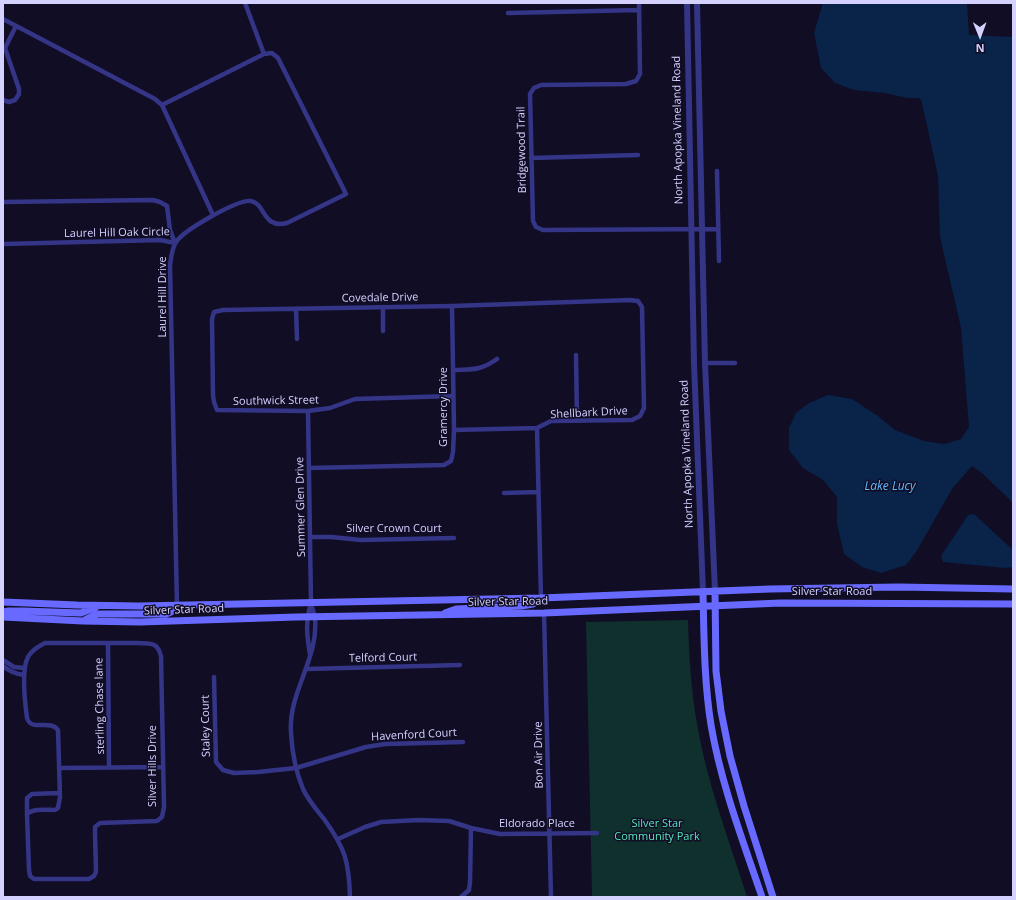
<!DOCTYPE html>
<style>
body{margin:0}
#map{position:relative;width:1016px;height:900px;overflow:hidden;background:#100d25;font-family:"Open Sans",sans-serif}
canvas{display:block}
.frame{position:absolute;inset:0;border:4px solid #d5d1ff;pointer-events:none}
.north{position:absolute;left:960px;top:16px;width:40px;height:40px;-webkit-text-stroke:3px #100d25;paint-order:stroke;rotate:179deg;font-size:11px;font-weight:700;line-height:16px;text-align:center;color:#d5d1ff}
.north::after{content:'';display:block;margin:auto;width:14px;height:18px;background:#d5d1ff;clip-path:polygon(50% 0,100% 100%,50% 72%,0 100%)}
</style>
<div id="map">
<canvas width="1016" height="900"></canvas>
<div class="frame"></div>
<div class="north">N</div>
</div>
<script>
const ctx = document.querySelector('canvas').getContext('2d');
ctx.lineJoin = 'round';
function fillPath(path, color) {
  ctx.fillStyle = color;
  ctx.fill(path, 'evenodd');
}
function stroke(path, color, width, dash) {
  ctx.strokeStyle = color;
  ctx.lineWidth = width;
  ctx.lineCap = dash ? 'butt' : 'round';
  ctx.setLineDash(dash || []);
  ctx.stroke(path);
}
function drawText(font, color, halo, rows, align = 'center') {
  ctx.font = font + ' "Open Sans",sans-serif';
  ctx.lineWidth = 3;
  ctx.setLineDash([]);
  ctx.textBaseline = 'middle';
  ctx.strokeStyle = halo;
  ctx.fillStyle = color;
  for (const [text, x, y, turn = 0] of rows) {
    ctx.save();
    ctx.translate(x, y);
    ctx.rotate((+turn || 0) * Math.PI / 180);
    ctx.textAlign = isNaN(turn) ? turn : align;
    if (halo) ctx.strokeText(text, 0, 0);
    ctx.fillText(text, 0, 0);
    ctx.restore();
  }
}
fillPath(new Path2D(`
 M688 620C689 655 691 689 697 724 707 783 729 840 747 897H592L586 622Z`), '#10302d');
fillPath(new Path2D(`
 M823 3H967L969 35 1013 37V503L983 474 972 466 952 489 916 552 906 565 881 573 862 567 844 554 837 524V497L823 480 803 468 789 450V428L796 413 809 403 828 395 852 399 878 416 895 430 924 441 944 444 961 439 969 427 961 328 940 237 938 176 922 103 920 98H907L885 93 854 90 835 83 821 68 814 33Z
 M974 514 1013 550V567L1005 568 943 562 941 556 968 515Z`), '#092349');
stroke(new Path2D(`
 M245 3 264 54
 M639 3 640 74 636 81 626 84 541 85 534 88 530 94 533 221 536 227 543 230 718 229
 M508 13 639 10
 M3 19 155 99 162 105 213 215
 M3 47 5 48 19 89V94L15 100 9 102 3 100
 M5 48 16 26
 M162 105 264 54 272 53 278 58 346 194 287 223C262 229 266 204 251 201 238 199 184 230 176 242 172 248 171 258 170 265L177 606
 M531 158 638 155
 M717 171 719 261
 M3 202 153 200 160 202 167 206 170 230 175 243
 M3 244 160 240 175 243
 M383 307V331
 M296 309 297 339
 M576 355 577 420
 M705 363H735
 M453 370C473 369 480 371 497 359
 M453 396 355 399 330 408 308 411 217 410 214 402 213 395 212 319 214 312 223 310 452 306 630 300 638 301 642 307 644 408 640 416 632 420 551 421 537 428 454 430
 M308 411 311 603C312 608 314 613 315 618 319 659 288 692 291 733 292 751 296 772 303 789 308 800 316 809 324 819 345 848 349 861 350 897
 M537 428 541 598
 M309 468 444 465 451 461 453 452 454 430 452 306
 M504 493 538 492
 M310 537H331L361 540 454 538
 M544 613 551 897
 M45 643H138C152 644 157 642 161 656L164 807 162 817 157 821 100 823 95 827V832L96 872 94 876 89 879H34L30 876 29 870 27 814C34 808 46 810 55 810L58 808 60 797 58 730C50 719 31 732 27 718 25 703 21 670 28 657 31 651 39 646 45 643Z
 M108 643 109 768
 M310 655C307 636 305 623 311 603
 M3 660 14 667 24 668
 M3 666C10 672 16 674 24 675
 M306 669 460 665
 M214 677 216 762 223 770 234 773 258 772 296 768 366 747 385 744 463 742
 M59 768 163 767
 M27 814V798L32 794 60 793
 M338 839 365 827 381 822 418 820 449 821 471 828 500 834 597 833
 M461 897 469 890 470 882 471 828`), '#353587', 4.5);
stroke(new Path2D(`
 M687 3 694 363 703 592
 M697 3 705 363 715 591`), '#353587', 6);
stroke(new Path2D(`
 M715 591 716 671 721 711 730 756 744 806 773 897
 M703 592C704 636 704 681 711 725 721 784 743 841 762 897
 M3 602 77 605 139 606 541 598 770 589 899 587 1013 589
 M3 612 9 611H23L81 613 96 607
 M445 613 456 609 521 606 533 604 541 598
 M3 617 83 621 140 622 296 617 544 613 781 603 1013 604
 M85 620 97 614H166L171 612 177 606`), '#686aff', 7);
drawText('11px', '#d5d1ff', '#100d25', [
 ["North Apopka Vineland Road",678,130,-91],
 ["Bridgewood Trail",522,150,-91],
 ["Laurel Hill Oak Circle",117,233,-1],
 ["Laurel Hill Drive",163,297,-90],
 ["Covedale Drive",380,298,-1],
 ["Southwick Street",276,401,-1],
 ["Gramercy Drive",444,407,-90],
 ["Shellbark Drive",589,413,-3],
 ["North Apopka Vineland Road",687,454,-92],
 ["Summer Glen Drive",301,507,-91],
 ["Silver Crown Court",394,529],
 ["Silver Star Road",832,592],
 ["Silver Star Road",508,602,-1],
 ["Silver Star Road",184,610,-2],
 ["Telford Court",383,658,-1],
 ["sterling Chase lane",100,706,-91],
 ["Staley Court",206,726,-91],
 ["Havenford Court",414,735,-3],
 ["Bon Air Drive",539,755,-91],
 ["Silver Hills Drive",153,766,-90],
 ["Eldorado Place",537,824]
]);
drawText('11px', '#56e7bd', '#100d25', [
 ["Silver Star",657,824],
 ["Community Park",657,837]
]);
drawText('italic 12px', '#5fbbff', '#100d25', [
 ["Lake Lucy",890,487]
]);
</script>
